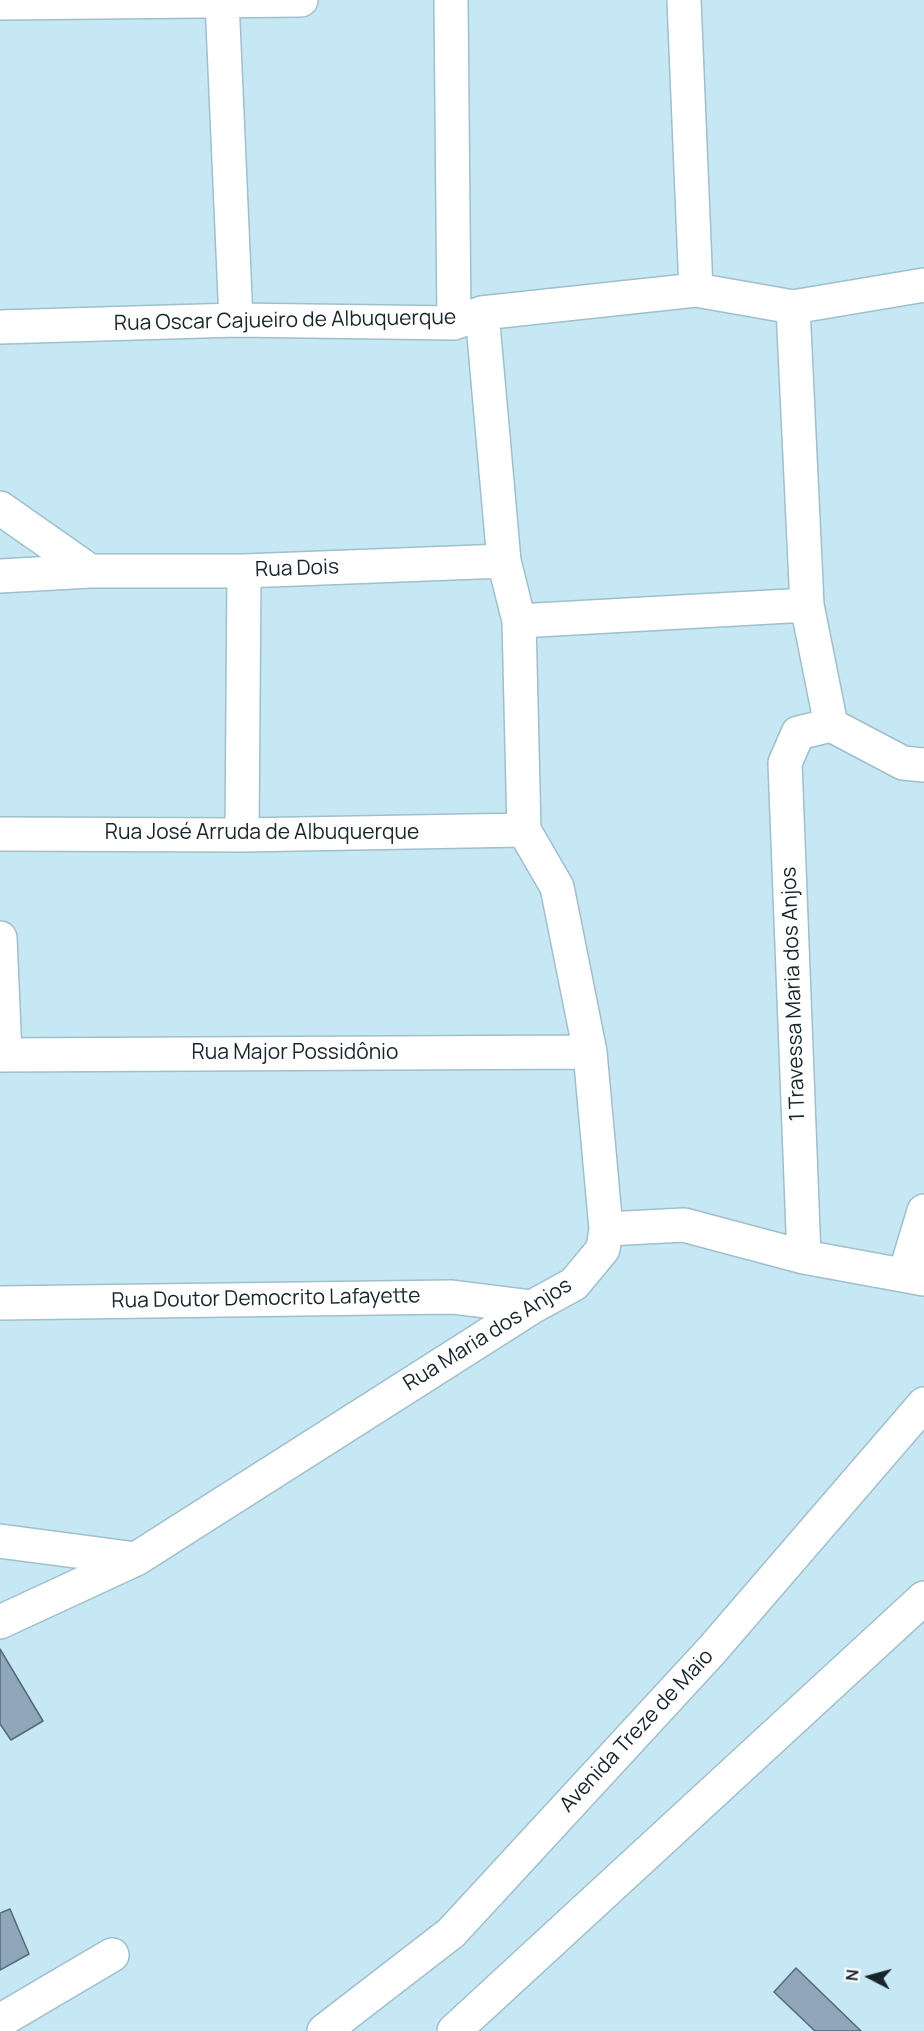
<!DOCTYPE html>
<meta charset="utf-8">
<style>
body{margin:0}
#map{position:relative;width:924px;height:2031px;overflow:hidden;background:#c6e7f4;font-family:Manrope,sans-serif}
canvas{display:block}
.north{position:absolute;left:840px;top:1947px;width:60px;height:60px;-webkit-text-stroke:4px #fff;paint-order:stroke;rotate:276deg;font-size:16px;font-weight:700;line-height:24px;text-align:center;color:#18252a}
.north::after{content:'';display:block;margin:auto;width:21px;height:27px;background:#18252a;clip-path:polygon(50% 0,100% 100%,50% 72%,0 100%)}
</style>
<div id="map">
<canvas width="924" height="2031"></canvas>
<div class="north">N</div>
</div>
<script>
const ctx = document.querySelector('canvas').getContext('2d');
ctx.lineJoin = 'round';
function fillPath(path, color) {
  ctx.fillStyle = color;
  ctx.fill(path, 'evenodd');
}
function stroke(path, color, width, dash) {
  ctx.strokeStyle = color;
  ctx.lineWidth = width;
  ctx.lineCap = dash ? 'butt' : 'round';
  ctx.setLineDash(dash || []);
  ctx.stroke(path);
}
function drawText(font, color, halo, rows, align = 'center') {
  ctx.font = font + ' Manrope,sans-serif';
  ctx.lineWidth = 4.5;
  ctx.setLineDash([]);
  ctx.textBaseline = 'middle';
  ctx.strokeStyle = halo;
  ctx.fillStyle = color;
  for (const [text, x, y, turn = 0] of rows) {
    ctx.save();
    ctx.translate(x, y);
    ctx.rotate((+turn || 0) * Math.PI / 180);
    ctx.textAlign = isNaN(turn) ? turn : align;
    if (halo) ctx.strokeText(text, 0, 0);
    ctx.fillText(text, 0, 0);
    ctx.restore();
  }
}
const building = new Path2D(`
 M0 1649 43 1721 11 1740 0 1724Z
 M10 1909 29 1954 0 1970V1913Z
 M796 1968 861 2031H815L774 1992Z`);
fillPath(building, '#90a6bb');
stroke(building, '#55697d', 1.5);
const minor = new Path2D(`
 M222 0 236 320
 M451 0 454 323
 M684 0 696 290
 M0 3 301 0
 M793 307 807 605 831 725
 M0 327 236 320 454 323 482 313 696 290 793 307 924 285
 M0 508 90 571
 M0 576 90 571H244L504 561
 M519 621 807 605
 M0 834 242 835 524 830
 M242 835 244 571
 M0 938 5 1054
 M0 1055 590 1052
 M606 1229 684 1225 804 1257 924 1279
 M804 1257 785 763 798 733 831 725 903 763 924 765
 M905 1274 924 1211
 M0 1303 452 1297 532 1307
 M0 1541 136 1559
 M0 1622 136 1559 532 1307 574 1284 603 1249 606 1229 590 1052 557 887 524 830 519 621 504 561 482 313
 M0 2021 112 1955
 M324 2031 451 1933 712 1650 924 1404
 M454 2031 924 1598`);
stroke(minor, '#9fbfcc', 36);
stroke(minor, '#fff', 33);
drawText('21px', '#18252a', '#fff', [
 ["Rua Oscar Cajueiro de Albuquerque",285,321,-1],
 ["Rua Dois",297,569,-2],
 ["Rua José Arruda de Albuquerque",262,833],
 ["1 Travessa Maria dos Anjos",794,994,-92],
 ["Rua Major Possidônio",295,1053],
 ["Rua Doutor Democrito Lafayette",266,1299,-1],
 ["Rua Maria dos Anjos",488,1335,-32],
 ["Avenida Treze de Maio",637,1731,-47]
]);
</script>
